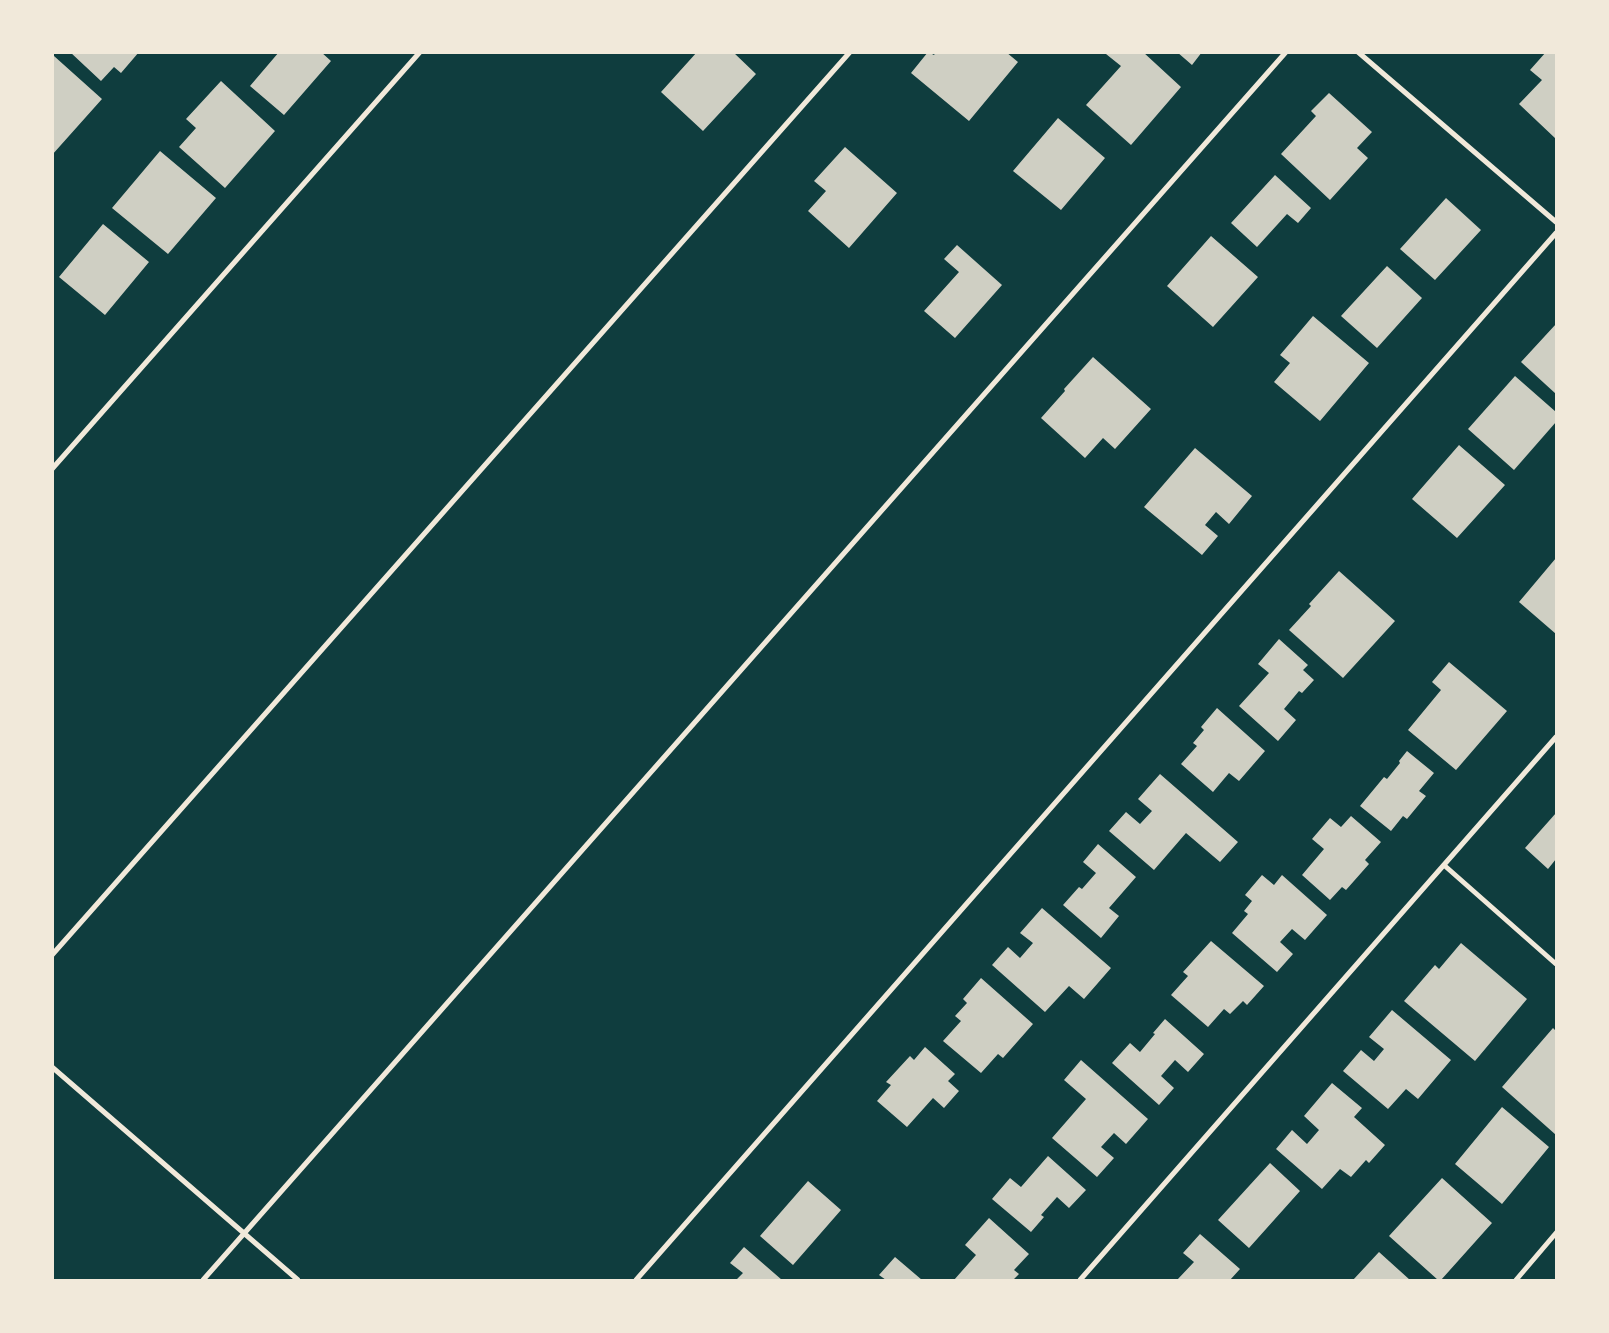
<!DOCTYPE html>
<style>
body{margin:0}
#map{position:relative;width:1609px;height:1333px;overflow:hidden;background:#0f3d3e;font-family:"Asap Condensed",sans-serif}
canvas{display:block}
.frame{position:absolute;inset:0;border:54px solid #f1e9da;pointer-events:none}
</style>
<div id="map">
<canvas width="1609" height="1333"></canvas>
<div class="frame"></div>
</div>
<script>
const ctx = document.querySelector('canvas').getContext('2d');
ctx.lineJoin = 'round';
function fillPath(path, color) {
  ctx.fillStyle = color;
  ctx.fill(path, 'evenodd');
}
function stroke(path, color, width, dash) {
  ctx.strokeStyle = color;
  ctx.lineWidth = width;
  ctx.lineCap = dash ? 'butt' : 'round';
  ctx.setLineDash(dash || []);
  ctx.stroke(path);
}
fillPath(new Path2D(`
 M70 52H139L121 73 114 67 101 81Z
 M279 52H321L331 61 284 115 250 86Z
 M697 52H733L756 74 703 131 661 92Z
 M928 52 934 55 936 52H1006L1018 62 969 121 911 73Z
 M1108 52H1143L1181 87 1131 145 1086 105 1121 66 1106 54Z
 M1177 52H1202L1192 65Z
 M1546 52H1556V139L1519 104 1542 80 1530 70Z
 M54 56 102 99 52 155V58Z
 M221 81 275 131 225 188 179 147 196 128 186 119Z
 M1329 93 1372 132 1357 148 1368 158 1330 200 1281 154 1316 116 1311 111Z
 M1058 118 1105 158 1061 210 1013 171Z
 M845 147 897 193 849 248 808 211 826 191 814 181Z
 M160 151 216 198 168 254 112 208Z
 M1275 175 1311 208 1298 223 1287 214 1257 247 1231 223Z
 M1446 198 1481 230 1435 280 1400 249Z
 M103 224 149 262 105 315 59 277Z
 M1211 236 1258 277 1213 327 1167 286Z
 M957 245 1002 285 955 338 924 311 959 272 944 259Z
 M1387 266 1422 298 1377 348 1341 316Z
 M1313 316 1369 363 1320 421 1274 382 1290 363 1280 355Z
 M1556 324V394L1521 362Z
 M1093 357 1151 409 1115 449 1103 438 1085 458 1041 418 1065 391 1064 389Z
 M1515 376 1556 412V422L1514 470 1468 429Z
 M1459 445 1505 485 1457 538 1412 499Z
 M1195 448 1252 496 1229 524 1216 512 1205 525 1218 536 1202 555 1144 507Z
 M1556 558V634L1519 602Z
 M1339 571 1395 621 1343 678 1289 630 1311 606 1309 604Z
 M1279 639 1308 665 1303 670 1314 680 1302 693 1299 691 1284 709 1296 720 1278 741 1239 706 1269 673 1258 664Z
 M1449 662 1507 711 1456 770 1408 730 1441 690 1432 682Z
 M1217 708 1265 751 1239 781 1229 773 1213 792 1181 764 1197 746 1193 743 1204 730 1201 727Z
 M1407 751 1434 773 1419 791 1426 796 1407 819 1403 816 1391 831 1360 806 1384 777 1387 779 1400 763 1399 761Z
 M1160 774 1238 842 1220 862 1186 833 1154 870 1109 831 1126 812 1140 824 1152 811 1138 799Z
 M1556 813V859L1548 869 1525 848Z
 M1351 816 1381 842 1365 860 1369 864 1346 890 1342 887 1330 900 1302 875 1324 849 1312 839 1330 818 1341 827Z
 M1098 844 1136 877 1109 908 1119 916 1101 938 1063 905 1079 887 1082 889 1096 873 1083 862Z
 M1262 875 1274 885 1282 875 1327 915 1305 940 1292 929 1280 942 1293 954 1277 972 1232 933 1248 914 1244 911 1252 901 1245 895Z
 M1042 908 1111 968 1084 999 1069 986 1045 1012 992 965 1008 947 1020 958 1033 943 1020 933Z
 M1211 941 1264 986 1247 1005 1243 1001 1230 1014 1224 1009 1208 1027 1171 995 1188 976 1183 972Z
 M1461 943 1527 999 1475 1061 1404 1001 1435 965 1439 969Z
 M981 978 1033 1024 1003 1058 998 1054 981 1073 943 1041 961 1021 955 1016 967 1003 963 999Z
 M1392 1010 1451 1060 1418 1099 1406 1089 1388 1109 1343 1071 1361 1050 1374 1061 1384 1049 1369 1037Z
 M1165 1019 1204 1054 1188 1072 1175 1060 1161 1076 1174 1088 1159 1105 1112 1063 1130 1043 1140 1052 1155 1034 1153 1033Z
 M1553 1028 1556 1031V1135L1502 1087Z
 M925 1047 955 1074 948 1081 959 1091 944 1108 933 1098 907 1127 877 1101 891 1085 886 1082 910 1056 914 1060Z
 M1081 1060 1148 1119 1126 1144 1114 1133 1101 1147 1114 1158 1097 1177 1052 1138 1086 1099 1064 1080Z
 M1332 1083 1362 1108 1354 1117 1385 1145 1369 1163 1366 1160 1351 1177 1340 1169 1322 1189 1276 1149 1292 1130 1307 1144 1319 1130 1304 1116Z
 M1502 1107 1549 1147 1502 1204 1455 1164Z
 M1048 1156 1086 1190 1069 1208 1057 1197 1041 1215 1044 1217 1031 1232 992 1199 1010 1178 1021 1187Z
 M1270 1163 1300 1191 1249 1248 1218 1220Z
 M1442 1178 1492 1223 1441 1280H1438L1389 1236Z
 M808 1181 841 1210 793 1265 760 1236Z
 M989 1218 1029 1254 1014 1270 1019 1274 1013 1280H954L976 1255 965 1245Z
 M1200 1234 1240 1269 1230 1280H1177L1194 1262 1183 1253Z
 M744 1247 782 1280H736L743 1273 730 1263Z
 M1379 1252 1410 1280H1353Z
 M895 1257 922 1280H886L879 1275Z`), '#cfcfc3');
stroke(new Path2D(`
 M1358 52 1556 222
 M52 469 420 52
 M1445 866 1556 964
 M52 955 850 52
 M52 1067 298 1280
 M203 1280 1286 52
 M636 1280 1556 233
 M1080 1280 1556 737
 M1516 1280 1556 1233`), '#f1e9da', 5);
</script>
